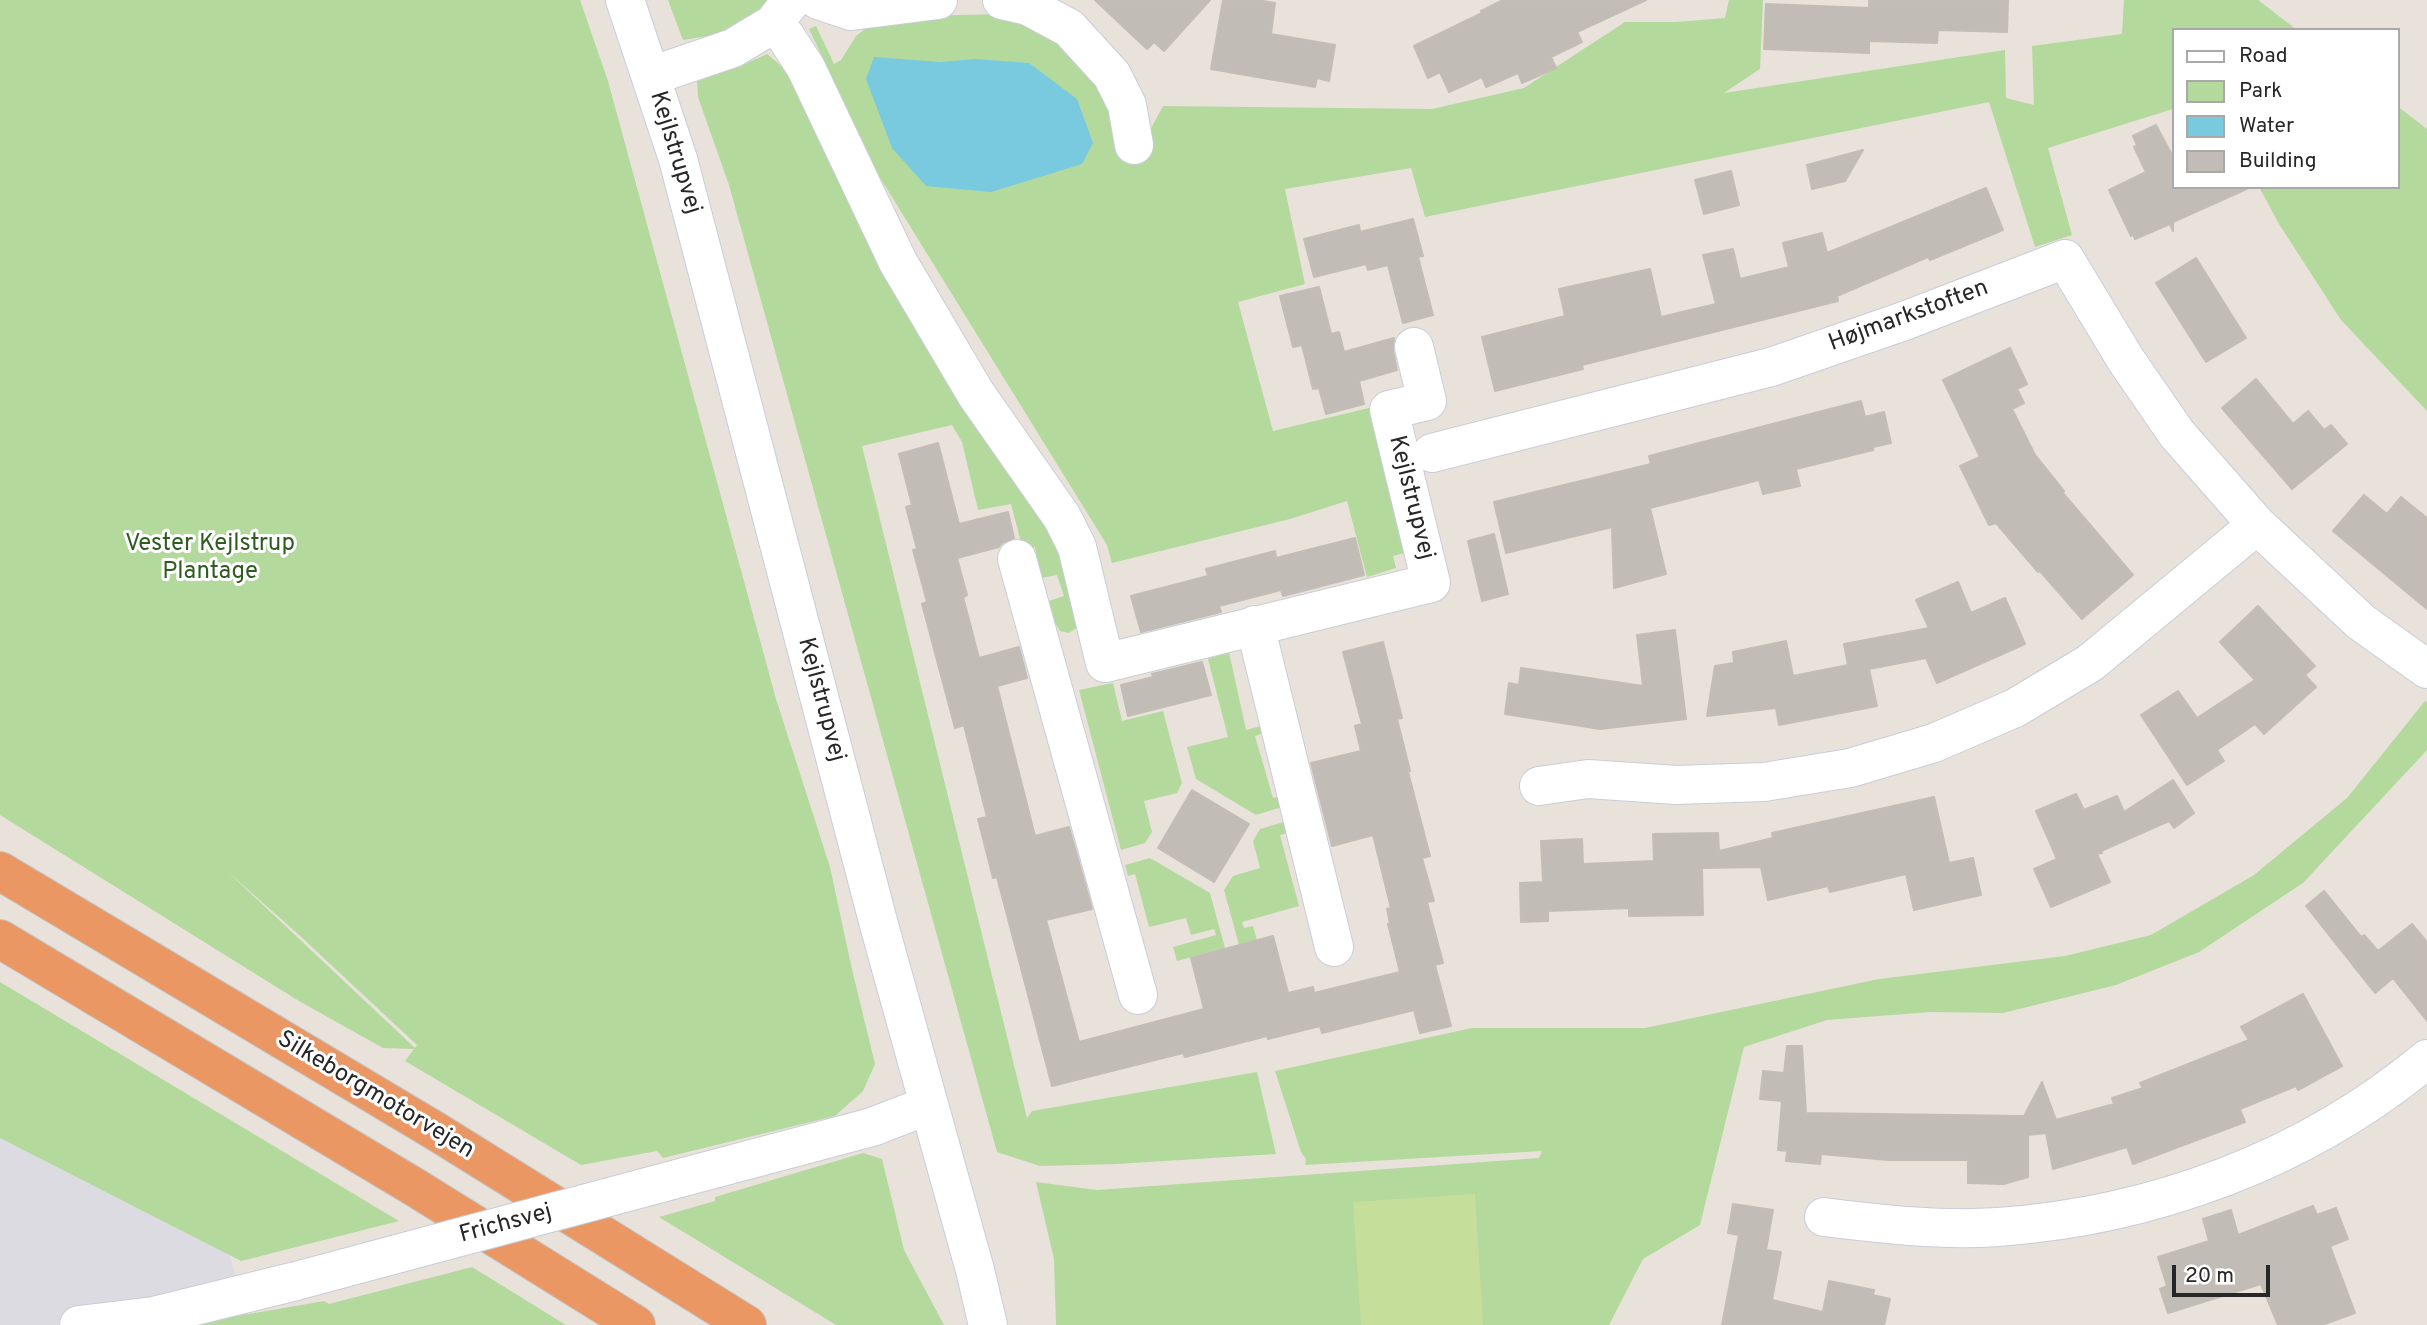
<!DOCTYPE html>
<meta charset="utf-8">
<style>
body{margin:0}
#map{position:relative;width:2427px;height:1325px;overflow:hidden;background:#e8e2db;font-family:Overpass,sans-serif}
canvas{display:block}
.legend{position:absolute;left:2172px;top:28px;width:228px;height:161px;box-sizing:border-box;background:#fff;border:2px solid #a9a9a9;margin:0;padding:9px 12px;list-style:none;font-size:21px;color:#272727}
.legend li{display:flex;align-items:center;gap:14px;height:35px}
.legend b{width:35px;border:2px solid #a9a9a9}
.scale{position:absolute;left:2172px;top:1265px;width:98px;height:32px;box-sizing:border-box;border:4px solid #272727;border-top:0;padding-left:9px;font-size:21px;line-height:24px;white-space:nowrap;color:#272727;-webkit-text-stroke:5px #fff;paint-order:stroke}
</style>
<div id="map">
<canvas width="2427" height="1325"></canvas>
<ul class="legend">
<li><b style="height:9px;background:#fff"></b>Road</li>
<li><b style="height:19px;background:#b4d99d"></b>Park</li>
<li><b style="height:19px;background:#79c9df"></b>Water</li>
<li><b style="height:19px;background:#c1bcb6"></b>Building</li>
</ul>
<div class="scale">20 m</div>
</div>
<script>
const ctx = document.querySelector('canvas').getContext('2d');
ctx.lineJoin = 'round';
function fillPath(path, color) {
  ctx.fillStyle = color;
  ctx.fill(path, 'evenodd');
}
function stroke(path, color, width, dash) {
  ctx.strokeStyle = color;
  ctx.lineWidth = width;
  ctx.lineCap = dash ? 'butt' : 'round';
  ctx.setLineDash(dash || []);
  ctx.stroke(path);
}
function drawText(font, color, halo, rows, align = 'center') {
  ctx.font = font + ' Overpass,sans-serif';
  ctx.lineWidth = 6;
  ctx.setLineDash([]);
  ctx.textBaseline = 'middle';
  ctx.strokeStyle = halo;
  ctx.fillStyle = color;
  for (const [text, x, y, turn = 0] of rows) {
    ctx.save();
    ctx.translate(x, y);
    ctx.rotate((+turn || 0) * Math.PI / 180);
    ctx.textAlign = isNaN(turn) ? turn : align;
    if (halo) ctx.strokeText(text, 0, 0);
    ctx.fillText(text, 0, 0);
    ctx.restore();
  }
}
fillPath(new Path2D(`
 M0 1129 225 1240 250 1325H0Z`), '#dcdbe1');
fillPath(new Path2D(`
 M0 0H580L608 81 776 699 830 867 851 965 875 1064 863 1091 835 1116 663 1158 657 1151 581 1165 405 1061 414 1049 383 1048 299 1001 0 815ZM227 871 298 934 417 1045 415 1048Z
 M668 0H770L762 10 732 32 683 40Z
 M1729 0H1763L1760 69 1724 93 2005 50 2006 98 2034 105 2032 46 2122 34 2124 0H2258L2297 30H2173V109L2048 148 2072 235 2035 247 1989 102 1425 217 1411 168 1285 189 1305 284 1238 302 1273 431 1373 407 1404 553 1393 556 1396 568 1367 577 1347 501 1290 519 1112 563 1107 545 879 176 809 29 816 26 834 64 841 60 856 36 871 24 921 16 1001 14 1087 57 1136 156 1163 106 1432 109 1524 88 1625 22H1676L1725 18Z
 M767 54 778 63 802 91 1063 539 1078 627 1069 633 1060 631 1053 620 1049 601 1064 596 1057 575 1041 578 1035 547 1023 550 1011 504 978 510 962 442 952 425 862 446 1027 1118 1032 1111 1257 1072 1276 1154 1117 1164 1040 1166 997 1152 729 185 698 97 697 80 736 68Z
 M2397 106 2427 129V411L2341 320 2279 224 2259 187H2397Z
 M1229 652 1246 730 1272 723 1274 729 1255 736 1273 798 1280 796 1282 807 1256 815 1196 779 1187 747 1228 737 1208 659Z
 M1113 683 1122 721 1163 711 1182 783 1177 793 1144 801 1152 832 1145 843 1121 850 1079 690Z
 M2425 701 2427 702V750L2303 883 2199 952 2116 985 2003 1013 1931 1012 1827 1020 1744 1047 1700 1225 1643 1259 1609 1325H1056L1054 1259 1036 1182 1097 1190 1539 1158 1542 1151 1305 1165 1306 1159 1301 1152 1275 1071 1472 1028H1645L1879 979 2065 956 2151 935 2254 875 2347 798Z
 M1284 822 1287 833 1280 835 1299 906 1242 922 1244 928 1253 926 1257 940 1239 945 1224 890 1233 876 1260 868 1253 841 1260 829Z
 M1150 858 1210 893 1225 948 1177 961 1173 947 1216 935 1214 929 1191 935 1186 918 1149 927 1135 874 1128 876 1125 865Z
 M0 982 399 1221 241 1261 0 1138Z
 M863 1153 882 1159 904 1250 944 1325H836L659 1217 715 1201V1197Z
 M472 1267 566 1325H185L324 1301 329 1304Z`), '#b4d99d');
fillPath(new Path2D(`
 M1475 1194 1483 1325H1361L1353 1202Z`), '#c5df9a');
fillPath(new Path2D(`
 M874 57 940 62 975 59 1029 63 1077 99 1093 143 1082 164 991 192 926 186 892 148 866 79Z`), '#79c9df');
const building = new Path2D(`
 M1095 0H1210L1164 51 1154 42 1147 49Z
 M1223 0H1257L1275 3 1271 34 1335 45 1329 81 1317 78 1315 87 1211 69Z
 M1503 0H1646L1577 32 1582 42 1551 57 1556 68 1522 83 1518 73 1486 87 1482 77 1449 92 1440 72 1428 78 1414 46 1482 13 1481 11Z
 M1869 0H2008L2007 32 1938 30 1937 43 1869 41V53L1764 49 1766 4 1869 8Z
 M2156 125 2173 157V187H2251L2173 222V231L2170 224 2135 239 2133 234 2131 236 2109 190 2146 172 2134 147 2137 145 2133 136Z
 M1863 150 1845 181 1812 189 1807 165Z
 M1731 171 1739 205 1704 214 1695 180Z
 M1986 188 2003 230 1930 260 1928 257 1837 296 1838 301 1582 365 1583 369 1495 391 1482 337 1565 316 1559 289 1650 269 1661 317 1716 304 1703 255 1733 249 1740 279 1789 267 1783 243 1822 233 1827 253Z
 M1413 219 1423 256 1418 257 1433 315 1403 323 1388 265 1368 270 1366 264 1314 277 1304 239 1359 225 1360 232Z
 M2196 258 2246 338 2206 362 2156 283Z
 M1319 287 1331 334 1339 332 1344 352 1394 338 1393 351 1397 370 1359 381 1364 404 1326 414 1319 388 1313 389 1302 345 1293 347 1280 296Z
 M2010 348 2027 384 2017 389 2024 403 2012 409 2035 455 2064 491 2062 492 2133 575 2082 619 2039 570 2038 572 1996 523 1989 525 1960 466 1980 457 1943 380Z
 M2256 379 2293 424 2308 411 2324 430 2331 425 2347 444 2292 489 2222 408Z
 M1861 401 1865 417 1884 412 1891 443 1873 447V450L1796 469 1800 486 1763 494 1759 480 1650 508 1666 574 1614 588 1612 527 1506 553 1494 502 1651 464 1649 456Z
 M938 443 959 524 1008 512 1014 538 1002 543 999 547 957 558 967 595 963 597 979 658 1019 647 1027 678 997 686 1035 836 1069 827 1092 909 1046 920 1079 1042 1204 1009 1191 958 1273 936 1288 993 1313 987 1314 993 1400 972 1388 924 1390 923 1387 909 1391 908 1373 835 1332 846 1311 763 1361 751 1355 726 1362 724 1343 652 1383 642 1402 718 1397 719 1410 771 1408 772 1430 856 1422 858 1434 901 1427 902 1443 963 1435 965 1451 1026 1420 1033 1414 1010 1322 1033 1320 1026 1268 1039 1267 1036 1185 1057 1183 1053 1052 1086 997 877 993 878 978 819 987 817 964 725 955 728 922 604 927 602 913 550 917 549 906 507 912 505 899 454Z
 M2364 495 2387 514 2401 497 2427 518V609L2333 531Z
 M1494 534 1508 594 1482 601 1468 541Z
 M1355 538 1364 575 1283 596 1281 590 1219 606 1221 612 1141 632 1131 596 1208 576 1206 569 1275 551 1276 558Z
 M1958 582 1971 613 2005 598 2025 644 1937 683 1926 658 1869 669 1877 706 1779 725 1776 708 1707 716 1715 666 1734 663 1733 652 1786 641 1793 676 1848 665 1844 644 1929 628 1916 600Z
 M2258 606 2315 666 2305 675 2316 687 2264 734 2255 724 2217 750 2224 761 2187 785 2141 715 2178 691 2197 718 2255 680 2220 642Z
 M1675 630 1686 719 1600 729 1505 714 1509 683 1519 685 1521 668 1643 686 1637 635Z
 M1202 662 1211 695 1128 716 1121 685 1153 677 1152 674Z
 M2173 780 2194 813 2174 828 2169 821 2101 851 2102 853 2097 854 2110 882 2051 907 2034 869 2057 859 2036 811 2076 794 2084 810 2117 796 2124 812Z
 M1192 790 1249 824 1214 882 1158 848Z
 M1934 797 1949 863 1973 858 1981 895 1914 910 1906 874 1830 892 1828 886 1768 900 1761 867 1702 868 1703 915 1629 916V908L1548 911V921L1521 922 1520 883 1543 882 1541 841 1582 839 1583 864 1654 861 1653 834 1718 833 1719 851 1773 838 1772 833Z
 M2324 891 2361 937 2364 935 2378 951 2412 924 2427 942V1021L2393 978 2375 993 2306 906Z
 M2303 994 2342 1066 2298 1090 2296 1086 2240 1109 2245 1122 2133 1164 2127 1147 2053 1169 2046 1133 2028 1135V1177L2004 1184 1968 1183V1160H1888L1821 1154 1820 1164 1786 1161 1787 1151 1778 1150 1782 1101 1760 1099 1763 1071 1784 1073 1787 1046H1802L1806 1113 2024 1116 2042 1082 2056 1120 2114 1104 2112 1098 2143 1088 2140 1083 2249 1040 2241 1027Z
 M1733 1204 1773 1210 1766 1250 1781 1252 1772 1300 1823 1312 1829 1281 1874 1290 1873 1295 1890 1299 1884 1325H1722L1739 1235 1728 1233Z
 M2313 1206 2317 1215 2336 1208 2348 1239 2330 1246 2355 1313 2322 1325H2278L2261 1284 2168 1313 2160 1289 2167 1286 2158 1257 2209 1241 2203 1219 2231 1210 2238 1235Z`);
fillPath(building, '#c1bcb6');
stroke(building, '#c3bdb5', 2);
const minor = new Path2D(`
 M625 0 678 159 879 925 975 1270 988 1325
 M818 0 851 11 938 0
 M1002 0 1028 6 1069 28 1112 75 1127 105 1134 145
 M773 24 786 37 806 68 898 262 976 394 1062 517 1077 547 1105 663 1431 583 1389 410 1427 401 1414 347
 M651 76 733 48 773 24 792 0
 M1432 453 1771 367 1904 321 2065 259 2126 360 2177 434 2257 525 2361 622 2427 669
 M1017 559 1138 995
 M1255 625 1334 947
 M1539 786 1588 779 1676 785 1764 782 1850 768 1934 743 2015 708 2090 663 2257 525
 M684 1177 872 1127 929 1105
 M1824 1217C1881 1224 1940 1231 1998 1227 2154 1216 2307 1159 2427 1059
 M79 1325 154 1316 296 1281`);
const highway = new Path2D(`
 M0 871 437 1132 747 1325
 M0 939 416 1188 636 1325`);
stroke(minor, '#c9cdd8', 40);
stroke(highway, '#c3c3c3', 40);
stroke(minor, '#fff', 38);
stroke(highway, '#ea9764', 38);
const minorBridge = new Path2D(`
 M296 1281 684 1177`);
stroke(minorBridge, '#c9cdd8', 40, []);
stroke(minorBridge, '#fff', 38);
drawText('24px', '#272727', '#fff', [
 ["Kejlstrupvej",674,153,73],
 ["Højmarkstoften",1909,317,-20],
 ["Kejlstrupvej",1410,498,76],
 ["Kejlstrupvej",820,700,75],
 ["Silkeborgmotorvejen",375,1096,31],
 ["Frichsvej",506,1225,-15]
]);
drawText('24px', '#305b21', '#fff', [
 ["Vester Kejlstrup",210,545],
 ["Plantage",210,573]
]);
</script>
